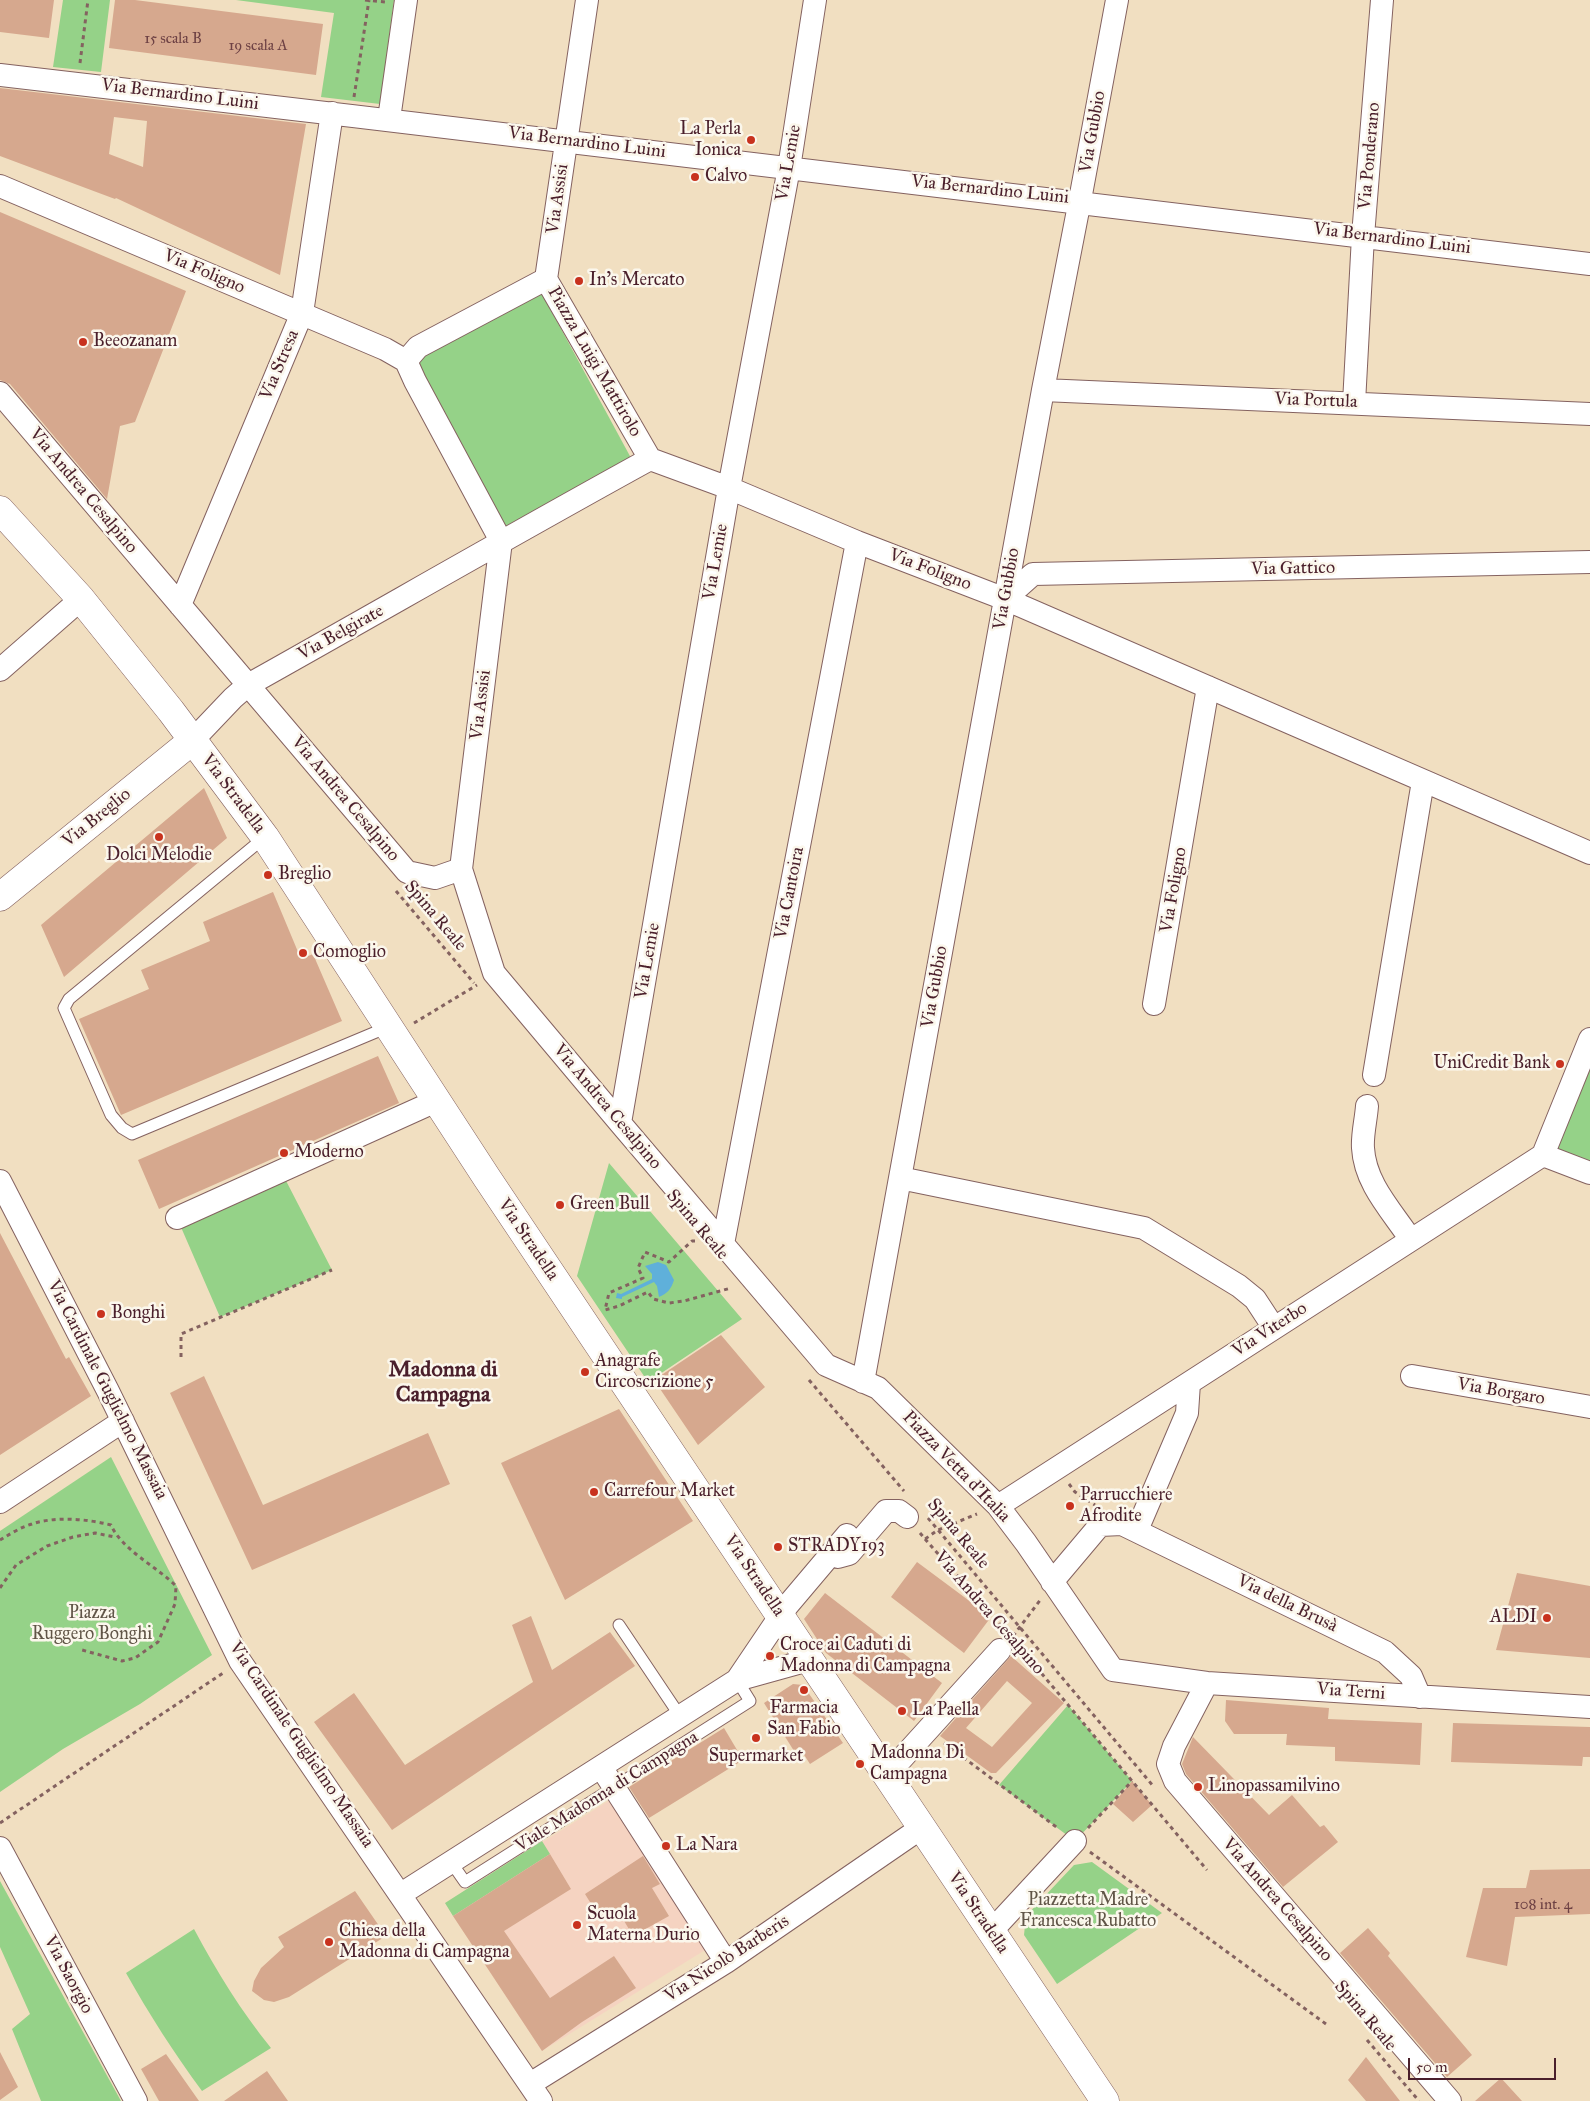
<!DOCTYPE html>
<meta charset="utf-8">
<style>
body{margin:0}
#map{position:relative;width:1590px;height:2101px;overflow:hidden;background:#f1dfc1;font-family:"IM FELL Great Primer",serif}
canvas{display:block}
.scale{position:absolute;left:1408px;top:2058px;width:148px;height:22px;box-sizing:border-box;border:2px solid #4a1f2b;border-top:0;padding-left:6px;font-size:15px;line-height:18px;white-space:nowrap;color:#4a1f2b;-webkit-text-stroke:4px #fbf7ec;paint-order:stroke}
</style>
<div id="map">
<canvas width="1590" height="2101"></canvas>
<div class="scale">50 m</div>
</div>
<script>
const ctx = document.querySelector('canvas').getContext('2d');
ctx.lineJoin = 'round';
function fillPath(path, color) {
  ctx.fillStyle = color;
  ctx.fill(path, 'evenodd');
}
function stroke(path, color, width, dash) {
  ctx.strokeStyle = color;
  ctx.lineWidth = width;
  ctx.lineCap = dash ? 'butt' : 'round';
  ctx.setLineDash(dash || []);
  ctx.stroke(path);
}
function drawText(font, color, halo, rows, align = 'center') {
  ctx.font = font + ' "IM FELL Great Primer",serif';
  ctx.lineWidth = 5;
  ctx.setLineDash([]);
  ctx.textBaseline = 'middle';
  ctx.strokeStyle = halo;
  ctx.fillStyle = color;
  for (const [text, x, y, turn = 0] of rows) {
    ctx.save();
    ctx.translate(x, y);
    ctx.rotate((+turn || 0) * Math.PI / 180);
    ctx.textAlign = isNaN(turn) ? turn : align;
    if (halo) ctx.strokeText(text, 0, 0);
    ctx.fillText(text, 0, 0);
    ctx.restore();
  }
}
fillPath(new Path2D(`
 M610 1800 710 1947 542 2051 445 1903Z`), '#f5d3c1');
fillPath(new Path2D(`
 M63 0H110L101 72 53 67Z
 M236 0H394L380 104 321 97 334 13Z
 M540 290 631 458 506 526 406 358Z
 M1590 1055V1166L1551 1151Z
 M609 1163 742 1319 648 1382 577 1276Z
 M281 1171 332 1270 220 1317 177 1218Z
 M111 1457 212 1655 140 1704 63 1749 0 1792V1531Z
 M1068 1705 1132 1781 1075 1841 999 1785Z
 M542 1841 550 1854 453 1916 445 1903Z
 M1092 1862 1162 1913 1057 1984 1024 1935 1026 1916 1074 1865Z
 M0 1881 121 2101H41L12 2029 30 2014 0 1947Z
 M194 1929C217 1972 241 2011 271 2048L202 2091C174 2053 149 2014 126 1973Z`), '#95d288');
fillPath(new Path2D(`
 M658 1262 666 1265 674 1280C671 1289 668 1293 659 1297L657 1286 654 1282 622 1297V1299L616 1298 617 1293 621 1294 652 1279V1274L645 1266Z`), '#5fb0da');
fillPath(new Path2D(`
 M0 0H54L49 38 0 32Z
 M115 0H135L323 24 316 75 109 48Z
 M0 88 306 124 280 275 116 198 115 199 0 156ZM114 117 147 121 143 167 109 154Z
 M0 212 186 291 135 422 120 426 107 499 10 384 0 380Z
 M204 788 227 838 64 977 41 925Z
 M273 892 301 959 313 954 342 1021 121 1115 79 1019 149 989 141 970 210 941 203 922Z
 M378 1056 399 1103 159 1209 138 1160Z
 M0 1233 66 1359 69 1357 91 1396 0 1455Z
 M721 1335 765 1387 698 1445 654 1380Z
 M204 1376 263 1505 428 1433 450 1484 252 1570 170 1393Z
 M619 1409 693 1521 565 1600 501 1463Z
 M917 1562 991 1617 964 1653 891 1597Z
 M1517 1573 1590 1586V1658L1496 1650Z
 M825 1593 942 1683 914 1721 826 1653 804 1619Z
 M531 1616 552 1670 610 1632 635 1666 392 1830 314 1722 354 1693 405 1765 533 1682 512 1625Z
 M1011 1656 1064 1703 996 1773H991L940 1736ZM1007 1681 1032 1703 992 1747 966 1728Z
 M793 1684 803 1685 843 1743 810 1764 799 1747 794 1751 764 1703Z
 M1226 1700 1329 1708 1328 1719 1422 1723 1420 1765 1335 1761V1747L1286 1745 1287 1734H1234L1225 1721Z
 M1453 1723 1590 1727V1757H1583L1582 1766 1451 1762Z
 M724 1728 743 1760 649 1818 629 1787Z
 M1193 1737 1269 1815 1292 1795 1320 1827 1324 1825 1338 1842 1283 1887 1186 1774 1182 1764Z
 M1132 1781 1152 1805 1133 1822 1113 1804Z
 M550 1854 571 1889 504 1931 550 1998 614 1956 636 1988 582 2022 542 2051 453 1916Z
 M643 1856 660 1884 652 1888 669 1916 633 1936 617 1909 601 1920 585 1894Z
 M1590 1869V1914L1515 1917 1507 1966 1466 1957 1483 1888H1526L1530 1870Z
 M355 1891 386 1936 289 1997 274 2002 264 2000 252 1991 254 1981 261 1968 284 1947 278 1937Z
 M1368 1928 1390 1953 1388 1956 1472 2055 1447 2077 1340 1953Z
 M0 2052 18 2087 0 2100Z
 M166 2054 199 2101H159L141 2069Z
 M1366 2057 1400 2101H1366L1348 2080Z
 M267 2071 288 2101H224Z
 M1501 2078 1522 2101H1475Z`), '#d6a88e');
const service = new Path2D(`
 M265 837 69 999 64 1008 111 1115 122 1128 132 1134 388 1027
 M619 1625 680 1716
 M451 1862 465 1882 750 1701 737 1680`);
const minor = new Path2D(`
 M0 75C530 137 1060 197 1590 264
 M389 119 406 0
 M0 186 385 349 406 361
 M546 279 587 0
 M1043 390 1590 414
 M0 393 407 872 435 878 461 869
 M1354 403 1363 236 1382 0
 M650 459 729 488 857 542 1005 599 1590 853
 M501 541 461 869 494 973 620 1123 826 1365 878 1388 998 1506 1026 1543 1113 1670 1207 1683 1590 1707
 M1005 599 1033 574 1590 562
 M180 605 302 313 332 113
 M0 670 81 599
 M193 740 233 698 248 685C382 610 515 533 650 459L546 279 418 347 406 361 415 381 501 541
 M1154 1004 1208 687
 M1374 1075 1423 781
 M1367 1106C1366 1120 1362 1135 1363 1148 1365 1184 1392 1211 1411 1240
 M620 1123 729 488 789 168 815 0
 M1543 1155 1590 1039
 M1543 1155 1590 1173
 M900 1178 1144 1228 1239 1286 1255 1299 1274 1328
 M0 1181 108 1391 240 1661 541 2101
 M177 1218 436 1101
 M723 1244 857 542
 M1412 1376 1590 1407
 M863 1382 1043 390 1080 200 1117 0
 M0 1502 123 1421
 M998 1506 1543 1155
 M1137 1530 1187 1413 1189 1383
 M838 1557 849 1554 886 1511H899L907 1517
 M1052 1582 1100 1525 1122 1524 1385 1652 1411 1676 1420 1697
 M737 1680 787 1606 847 1535
 M1207 1683 1174 1746 1168 1764 1175 1781 1450 2101
 M601 1767 726 1962
 M886 1776 1000 1650
 M0 1848 136 2101
 M401 1894 737 1680 809 1660
 M989 1930 998 1924 1075 1841
 M530 2084 726 1962 921 1828`);
const tertiary = new Path2D(`
 M0 510 81 599 171 711 265 837 487 1178 1105 2101
 M0 897 193 740`);
stroke(service, '#846260', 13);
stroke(minor, '#846260', 24);
stroke(tertiary, '#846260', 29);
stroke(new Path2D(`
 M365 0 385 2
 M80 63 88 0
 M354 97 369 0
 M396 891 474 983
 M414 1023 477 985
 M695 1241H692L669 1262 645 1252 638 1268 643 1278 609 1293 605 1310 619 1306 648 1292 653 1299 669 1303 684 1301 731 1288
 M181 1357V1334L332 1270
 M809 1380 904 1491
 M1069 1484 1075 1492 1095 1505
 M928 1518 1154 1787
 M920 1533 925 1539 938 1530 977 1514
 M925 1539 1004 1629
 M0 1540C10 1534 21 1527 32 1524 56 1516 87 1519 111 1525 122 1550 156 1566 176 1586L175 1604 158 1642 135 1658 122 1661 82 1650
 M0 1588 16 1565 47 1546 73 1537 95 1533 115 1537
 M1013 1636 1041 1599
 M1021 1649 1207 1870
 M944 1743 1059 1829
 M0 1823 223 1673
 M1088 1828 1132 1781
 M1090 1852 1326 2024
 M1367 2040 1419 2101`), '#846260', 3, [4, 4]);
stroke(service, '#fff', 11);
stroke(minor, '#fff', 22);
stroke(tertiary, '#fff', 28);
for (const [x, y, r, color] of [
 [751,140,5,"#c8321e"],
 [695,177,5,"#c8321e"],
 [579,281,5,"#c8321e"],
 [83,342,5,"#c8321e"],
 [159,837,5,"#c8321e"],
 [268,875,5,"#c8321e"],
 [303,953,5,"#c8321e"],
 [1560,1064,5,"#c8321e"],
 [284,1153,5,"#c8321e"],
 [560,1205,5,"#c8321e"],
 [101,1314,5,"#c8321e"],
 [585,1372,5,"#c8321e"],
 [594,1492,5,"#c8321e"],
 [1070,1506,5,"#c8321e"],
 [778,1547,5,"#c8321e"],
 [1547,1618,5,"#c8321e"],
 [770,1656,5,"#c8321e"],
 [804,1690,5,"#c8321e"],
 [902,1711,5,"#c8321e"],
 [756,1738,5,"#c8321e"],
 [860,1764,5,"#c8321e"],
 [1198,1787,5,"#c8321e"],
 [666,1846,5,"#c8321e"],
 [577,1925,5,"#c8321e"],
 [329,1942,5,"#c8321e"]
]) {
  const dot = new Path2D();
  dot.arc(x, y, r, 0, 2 * Math.PI);
  ctx.fillStyle = color;
  ctx.fill(dot);
  stroke(dot, '#fbf7ec', 2);
}
drawText('15px', '#6d4144', null, [
 ["15 scala B",173,39],
 ["19 scala A",258,46],
 ["108 int. 4",1543,1905]
]);
drawText('18px', '#4a1f2b', '#fbf7ec', [
 ["Via Bernardino Luini",180,95,7],
 ["Via Gubbio",1093,132,-80],
 ["Via Bernardino Luini",587,143,7],
 ["Via Ponderano",1370,156,-85],
 ["Via Lemie",789,163,-80],
 ["Via Bernardino Luini",990,190,6],
 ["Via Assisi",558,199,-82],
 ["Via Bernardino Luini",1392,239,7],
 ["Via Foligno",204,272,23],
 ["Piazza Luigi Mattirolo",594,362,60],
 ["Via Stresa",280,365,-67],
 ["Via Portula",1316,401,2],
 ["Via Andrea Cesalpino",83,491,50],
 ["Via Lemie",716,562,-80],
 ["Via Gattico",1293,569,-1],
 ["Via Foligno",930,570,21],
 ["Via Gubbio",1007,589,-80],
 ["Via Belgirate",341,633,-29],
 ["Via Assisi",481,705,-83],
 ["Via Stradella",233,794,53],
 ["Via Andrea Cesalpino",345,799,50],
 ["Via Breglio",97,818,-39],
 ["Via Foligno",1174,890,-80],
 ["Via Cantoira",790,893,-79],
 ["Spina Reale",435,916,50],
 ["Via Lemie",648,961,-80],
 ["Via Gubbio",935,987,-80],
 ["Via Andrea Cesalpino",607,1107,50],
 ["Spina Reale",697,1225,50],
 ["Via Stradella",528,1240,56],
 ["Via Viterbo",1270,1330,-33],
 ["Via Cardinale Guglielmo Massaia",107,1390,63],
 ["Via Borgaro",1501,1392,10],
 ["Piazza Vetta d'Italia",956,1467,46],
 ["Spina Reale",958,1534,50],
 ["Via Stradella",754,1576,56],
 ["Via della Brusà",1287,1604,26],
 ["Via Andrea Cesalpino",989,1613,49],
 ["Via Terni",1351,1692,4],
 ["Via Cardinale Guglielmo Massaia",301,1745,56],
 ["Viale Madonna di Campagna",607,1792,-32],
 ["Via Andrea Cesalpino",1277,1900,49],
 ["Via Stradella",978,1913,56],
 ["Via Nicolò Barberis",727,1959,-33],
 ["Via Saorgio",68,1975,62],
 ["Spina Reale",1365,2016,50]
]);
drawText('18px', '#4a1f2b', '#fbf7ec', [
 ["La Perla",741,130,"right"],
 ["Ionica",741,151,"right"],
 ["Calvo",705,177],
 ["In's Mercato",589,281],
 ["Beeozanam",93,342],
 ["Dolci Melodie",159,856,"center"],
 ["Breglio",278,875],
 ["Comoglio",313,953],
 ["UniCredit Bank",1550,1064,"right"],
 ["Moderno",294,1153],
 ["Green Bull",570,1205],
 ["Bonghi",111,1314],
 ["Anagrafe",595,1362],
 ["Circoscrizione 5",595,1383],
 ["Carrefour Market",604,1492],
 ["Parrucchiere",1080,1496],
 ["Afrodite",1080,1517],
 ["STRADY193",788,1547],
 ["ALDI",1537,1618,"right"],
 ["Croce ai Caduti di",780,1646],
 ["Madonna di Campagna",780,1667],
 ["Farmacia",804,1709,"center"],
 ["San Fabio",804,1730,"center"],
 ["La Paella",912,1711],
 ["Madonna Di",870,1754],
 ["Campagna",870,1775],
 ["Supermarket",756,1757,"center"],
 ["Linopassamilvino",1208,1787],
 ["La Nara",676,1846],
 ["Scuola",587,1915],
 ["Materna Durio",587,1936],
 ["Chiesa della",339,1932],
 ["Madonna di Campagna",339,1953]
], 'left');
drawText('18px', '#605547', '#fbf7ec', [
 ["Piazza",92,1614],
 ["Ruggero Bonghi",92,1635],
 ["Piazzetta Madre",1088,1901],
 ["Francesca Rubatto",1088,1922]
]);
drawText('bold 22px', '#4a1f2b', '#fbf7ec', [
 ["Madonna di",443,1371],
 ["Campagna",443,1396]
]);
</script>
